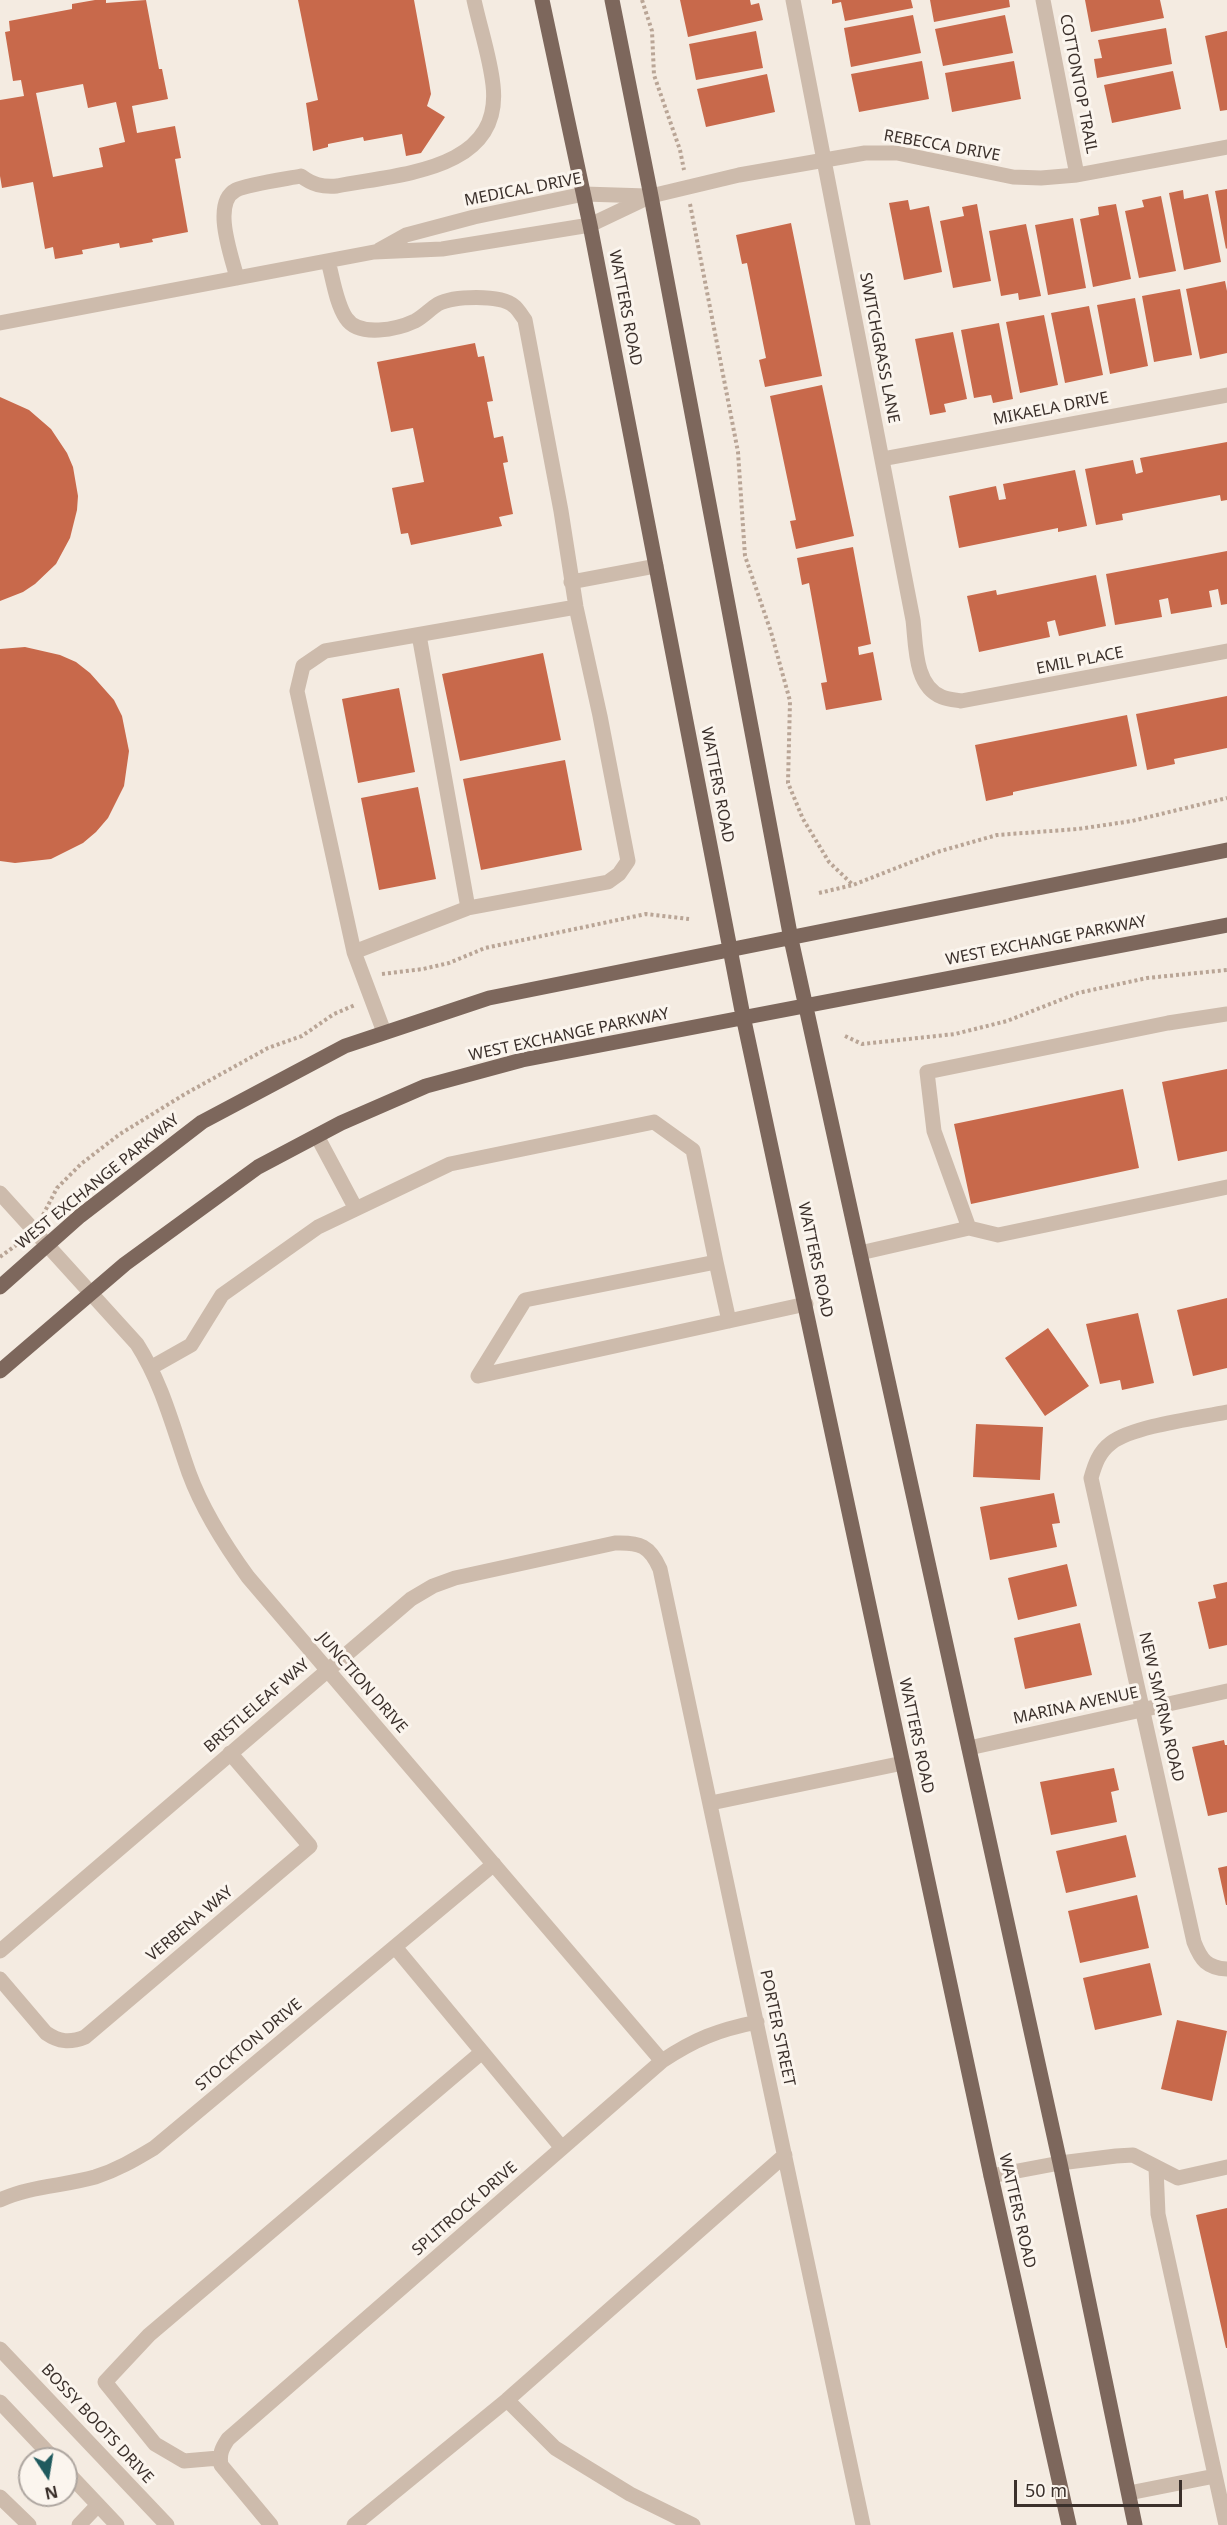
<!DOCTYPE html>
<style>
body{margin:0}
#map{position:relative;width:1227px;height:2525px;overflow:hidden;background:#f4ebe1;font-family:"Noto Sans",sans-serif}
canvas{display:block}
.north{position:absolute;left:18px;top:2447px;width:60px;height:60px;box-sizing:border-box;background:#fbf5ee;border:2px solid #aea6a0;border-radius:50%;rotate:168deg;font-size:16px;font-weight:700;line-height:24px;text-align:center;color:#3b302b}
.north::after{content:'';display:block;margin:auto;width:21px;height:27px;background:#1f5a5e;clip-path:polygon(50% 0,100% 100%,50% 72%,0 100%)}
.scale{position:absolute;left:1014px;top:2480px;width:168px;height:27px;box-sizing:border-box;border:3px solid #3b302b;border-top:0;padding-left:8px;font-size:18px;line-height:21px;white-space:nowrap;color:#3b302b;-webkit-text-stroke:4px #fbf5ee;paint-order:stroke}
</style>
<div id="map">
<canvas width="1227" height="2525"></canvas>
<div class="north">N</div>
<div class="scale">50 m</div>
</div>
<script>
const ctx = document.querySelector('canvas').getContext('2d');
ctx.lineJoin = 'round';
function fillPath(path, color) {
  ctx.fillStyle = color;
  ctx.fill(path, 'evenodd');
}
function stroke(path, color, width, dash) {
  ctx.strokeStyle = color;
  ctx.lineWidth = width;
  ctx.lineCap = dash ? 'butt' : 'round';
  ctx.setLineDash(dash || []);
  ctx.stroke(path);
}
function drawText(font, color, halo, rows, align = 'center') {
  ctx.font = font + ' "Noto Sans",sans-serif';
  ctx.lineWidth = 6;
  ctx.setLineDash([]);
  ctx.textBaseline = 'middle';
  ctx.strokeStyle = halo;
  ctx.fillStyle = color;
  for (const [text, x, y, turn = 0] of rows) {
    ctx.save();
    ctx.translate(x, y);
    ctx.rotate((+turn || 0) * Math.PI / 180);
    ctx.textAlign = isNaN(turn) ? turn : align;
    if (halo) ctx.strokeText(text, 0, 0);
    ctx.fillText(text, 0, 0);
    ctx.restore();
  }
}
fillPath(new Path2D(`
 M95 0H106V3L146 0 159 69H162L168 99 132 106 137 133 175 126 181 158 175 159 188 232 152 239 153 242 120 248 119 243 82 250 83 254 55 259 53 247 45 249 33 182 2 188 0 176V100L24 96 21 80 13 81 5 32 10 31 9 21 72 9V4ZM83 84 88 108 116 102 125 142 99 148 103 167 53 177 36 93Z
 M298 0H414L429 82 431 94 427 106 445 117 421 153 406 156 402 134 364 141 363 137 328 144V147L313 151 306 103 318 100Z
 M680 0H750L751 5 759 3 763 20 688 37Z
 M832 0H911L913 8 845 21 841 2 832 4Z
 M930 0H1009L1010 7 934 22Z
 M1085 0H1160L1164 18 1091 32Z
 M913 15 921 53 851 67 844 28Z
 M1005 15 1013 53 943 66 935 29Z
 M1166 28 1172 64 1097 78 1094 59 1102 58 1098 40Z
 M756 31 763 68 696 80 689 44Z
 M1227 31V110L1220 111 1205 36Z
 M922 61 929 99 859 112 851 74Z
 M1014 61 1021 99 952 112 945 73Z
 M1173 71 1181 109 1112 123 1104 85Z
 M767 74 775 112 706 127 697 89Z
 M1227 189V248L1226 249 1215 191Z
 M1183 190 1184 199 1208 194 1221 262 1184 270 1169 193Z
 M1161 196 1176 271 1139 278 1125 211 1144 207 1142 200Z
 M908 200 910 210 929 206 942 272 904 280 889 203Z
 M977 204 991 281 953 288 940 221 964 216 962 207Z
 M1116 204 1131 279 1093 287 1080 219 1099 215 1098 207Z
 M1073 218 1086 288 1048 295 1035 225Z
 M791 223 822 376 765 387 759 360 766 358 747 263 742 264 736 235Z
 M1026 224 1041 296 1019 300 1018 293 1001 296 989 231Z
 M1225 281 1227 291V353L1200 359 1186 289Z
 M1180 289 1192 355 1154 362 1142 296Z
 M1135 298 1148 366 1110 374 1097 305Z
 M1089 306 1103 375 1065 383 1051 313Z
 M1044 315 1058 385 1020 393 1006 322Z
 M999 323 1013 399 993 403 991 395 974 398 961 330Z
 M953 332 967 399 944 404 946 412 930 415 915 339Z
 M475 343 478 357 484 356 493 401 487 402 494 438 503 436 508 462 503 463 513 514 499 517 502 526 411 545 408 533 401 534 392 488 424 482 413 428 391 432 377 362Z
 M822 385 854 536 796 549 790 521 796 520 770 396Z
 M0 397 29 410 51 429 67 453 73 467 78 496 77 510 70 538 56 564 35 584 23 592 0 601Z
 M1227 442V500L1221 501 1220 495 1122 514 1123 520 1096 525 1085 469 1133 460 1136 474 1143 472 1140 458Z
 M1075 470 1087 526 1058 532V528L959 548 949 496 996 486 999 500 1006 499 1003 484Z
 M853 547 871 644 858 647 859 655 873 652 882 700 826 710 821 683 827 682 809 583 802 585 797 558Z
 M1227 551V604L1221 605 1218 589 1209 591 1212 607 1171 614 1168 598 1159 600 1162 617 1115 625 1106 574Z
 M1096 575 1106 626 1059 636 1055 620 1047 622 1050 637 979 652 967 596 996 590 997 595Z
 M25 647 60 655 76 662 90 673 114 700 122 716 129 751 124 786 108 818 96 832 83 843 51 859 15 863 0 861V649Z
 M543 653 561 740 460 761 442 674Z
 M399 688 415 772 358 783 342 699Z
 M1227 696V748L1174 759 1175 764 1147 770 1136 714Z
 M1127 715 1137 766 1013 792V795L986 801 975 745Z
 M565 760 582 850 481 870 463 779Z
 M418 787 436 879 379 890 361 798Z
 M1227 1069V1151L1178 1161 1162 1082Z
 M1123 1089 1139 1168 971 1204 954 1124Z
 M1227 1298V1368L1193 1376 1177 1310Z
 M1138 1313 1154 1383 1122 1390 1120 1380 1100 1384 1086 1324Z
 M1048 1328 1089 1386 1045 1416 1005 1358Z
 M976 1424 1043 1427 1040 1480 973 1477Z
 M1054 1493 1060 1523 1052 1524 1057 1547 990 1560 980 1507Z
 M1067 1564 1077 1606 1018 1620 1008 1578Z
 M1227 1582V1645L1209 1649 1198 1602 1216 1598 1213 1585Z
 M1080 1623 1092 1675 1025 1689 1014 1638Z
 M1224 1740 1225 1745H1227V1812L1208 1816 1192 1747Z
 M1114 1768 1119 1790 1111 1792 1117 1822 1051 1835 1040 1782Z
 M1126 1835 1136 1877 1066 1893 1056 1851Z
 M1227 1866V1905H1226L1218 1868Z
 M1137 1895 1149 1948 1080 1963 1068 1911Z
 M1150 1963 1162 2015 1095 2030 1083 1978Z
 M1177 2020 1227 2031 1212 2101 1161 2089Z
 M1227 2208V2348H1226L1196 2215Z`), '#c8694b');
stroke(new Path2D(`
 M642 0 652 31 654 75 680 150 684 170
 M690 204 738 452 745 556 771 632 790 701 788 783 803 819 829 862 853 885
 M819 893 853 885 937 852 997 835 1078 829 1132 821 1227 798
 M382 974 423 969 449 963 485 948 646 914 689 919
 M845 1036 862 1044 955 1034 1007 1021 1078 993 1147 978 1227 970
 M43 1215 57 1188 81 1164 120 1134 185 1094 268 1048 302 1036 334 1014 355 1005
 M0 1257 19 1243`), '#b9a596', 4, [3, 3]);
stroke(new Path2D(`
 M793 0 913 620C916 644 914 686 942 697 947 699 955 700 961 701L1227 651
 M1043 0 1077 175
 M379 250 406 235 474 217 584 194 647 196
 M328 261C333 279 336 303 346 318 359 338 398 329 415 321 423 317 430 309 438 304 453 296 500 294 514 306 518 309 522 316 525 320L561 511 576 607 600 716 628 861 619 874 608 882 468 908 354 952 384 1032
 M237 278C232 257 211 203 236 190 248 184 285 179 301 176 313 185 322 187 337 186 397 174 503 172 493 85 490 57 480 28 474 0
 M0 323 374 252 442 249 590 225 651 196 739 175 865 153H897L1013 177 1041 178 1077 175 1227 147
 M882 459 1227 395
 M571 582 656 566
 M419 635 468 908
 M354 952 297 691 303 666 325 651 576 607
 M1227 1014 1168 1023 927 1072 934 1131 969 1228 998 1235 1227 1187
 M317 1136 356 1209
 M0 1193 137 1344C163 1385 173 1428 189 1473 203 1511 224 1544 248 1577L662 2061
 M860 1253 969 1228
 M729 1321 716 1262 525 1300 478 1376 806 1304
 M152 1367 191 1345 222 1295 318 1227 450 1164 654 1122 693 1150 716 1262
 M1227 1412C1198 1418 1133 1426 1111 1443 1099 1452 1095 1464 1091 1478L1194 1942C1201 1960 1207 1968 1227 1969
 M969 1748 1227 1691
 M711 1803 903 1763
 M395 1947 562 2148
 M0 1951 411 1599 433 1586 455 1578 615 1543C640 1542 650 1546 660 1569L863 2525
 M0 1979 46 2033C59 2042 70 2043 85 2037L310 1846 230 1753
 M1156 2168 1158 2214 1226 2525
 M991 2176 1060 2163 1116 2156 1133 2155 1178 2178 1227 2167
 M0 2200C30 2186 64 2186 95 2177 117 2170 134 2160 154 2148L494 1864
 M0 2349 167 2525
 M507 2400 555 2448 630 2494 693 2525
 M0 2402 54 2459
 M219 2458 184 2461 155 2444 105 2382 149 2335 482 2052
 M66 2471 117 2525
 M1129 2493 1215 2476
 M0 2497 29 2525
 M79 2525 98 2505
 M271 2525 221 2465C219 2454 222 2448 228 2439L662 2061C695 2039 718 2030 757 2022
 M354 2525 507 2400 785 2155`), '#cdbbac', 15);
stroke(new Path2D(`
 M542 0 590 225 743 1016 991 2176 1069 2525
 M612 0 651 196 791 939 1060 2163 1135 2525
 M0 1287 80 1216 202 1122 345 1046 489 998 1227 850
 M0 1371 125 1264 258 1167 341 1123 426 1086 522 1060 1227 925`), '#7d675c', 15);
drawText('16px', '#3b302b', '#fbf5ee', [
 ["COTTONTOP TRAIL",1078,84,79],
 ["REBECCA DRIVE",942,146,10],
 ["MEDICAL DRIVE",523,190,-11],
 ["WATTERS ROAD",625,308,79],
 ["SWITCHGRASS LANE",879,348,79],
 ["MIKAELA DRIVE",1051,409,-11],
 ["EMIL PLACE",1080,661,-11],
 ["WATTERS ROAD",717,785,79],
 ["WEST EXCHANGE PARKWAY",1046,941,-11],
 ["WEST EXCHANGE PARKWAY",569,1035,-12],
 ["WEST EXCHANGE PARKWAY",98,1182,-39],
 ["WATTERS ROAD",815,1260,78],
 ["JUNCTION DRIVE",362,1683,49],
 ["BRISTLELEAF WAY",257,1706,-41],
 ["MARINA AVENUE",1076,1706,-12],
 ["NEW SMYRNA ROAD",1161,1707,77],
 ["WATTERS ROAD",916,1736,78],
 ["VERBENA WAY",190,1924,-40],
 ["PORTER STREET",777,2028,78],
 ["STOCKTON DRIVE",249,2045,-40],
 ["SPLITROCK DRIVE",465,2209,-41],
 ["WATTERS ROAD",1017,2211,77],
 ["BOSSY BOOTS DRIVE",97,2424,47]
]);
</script>
